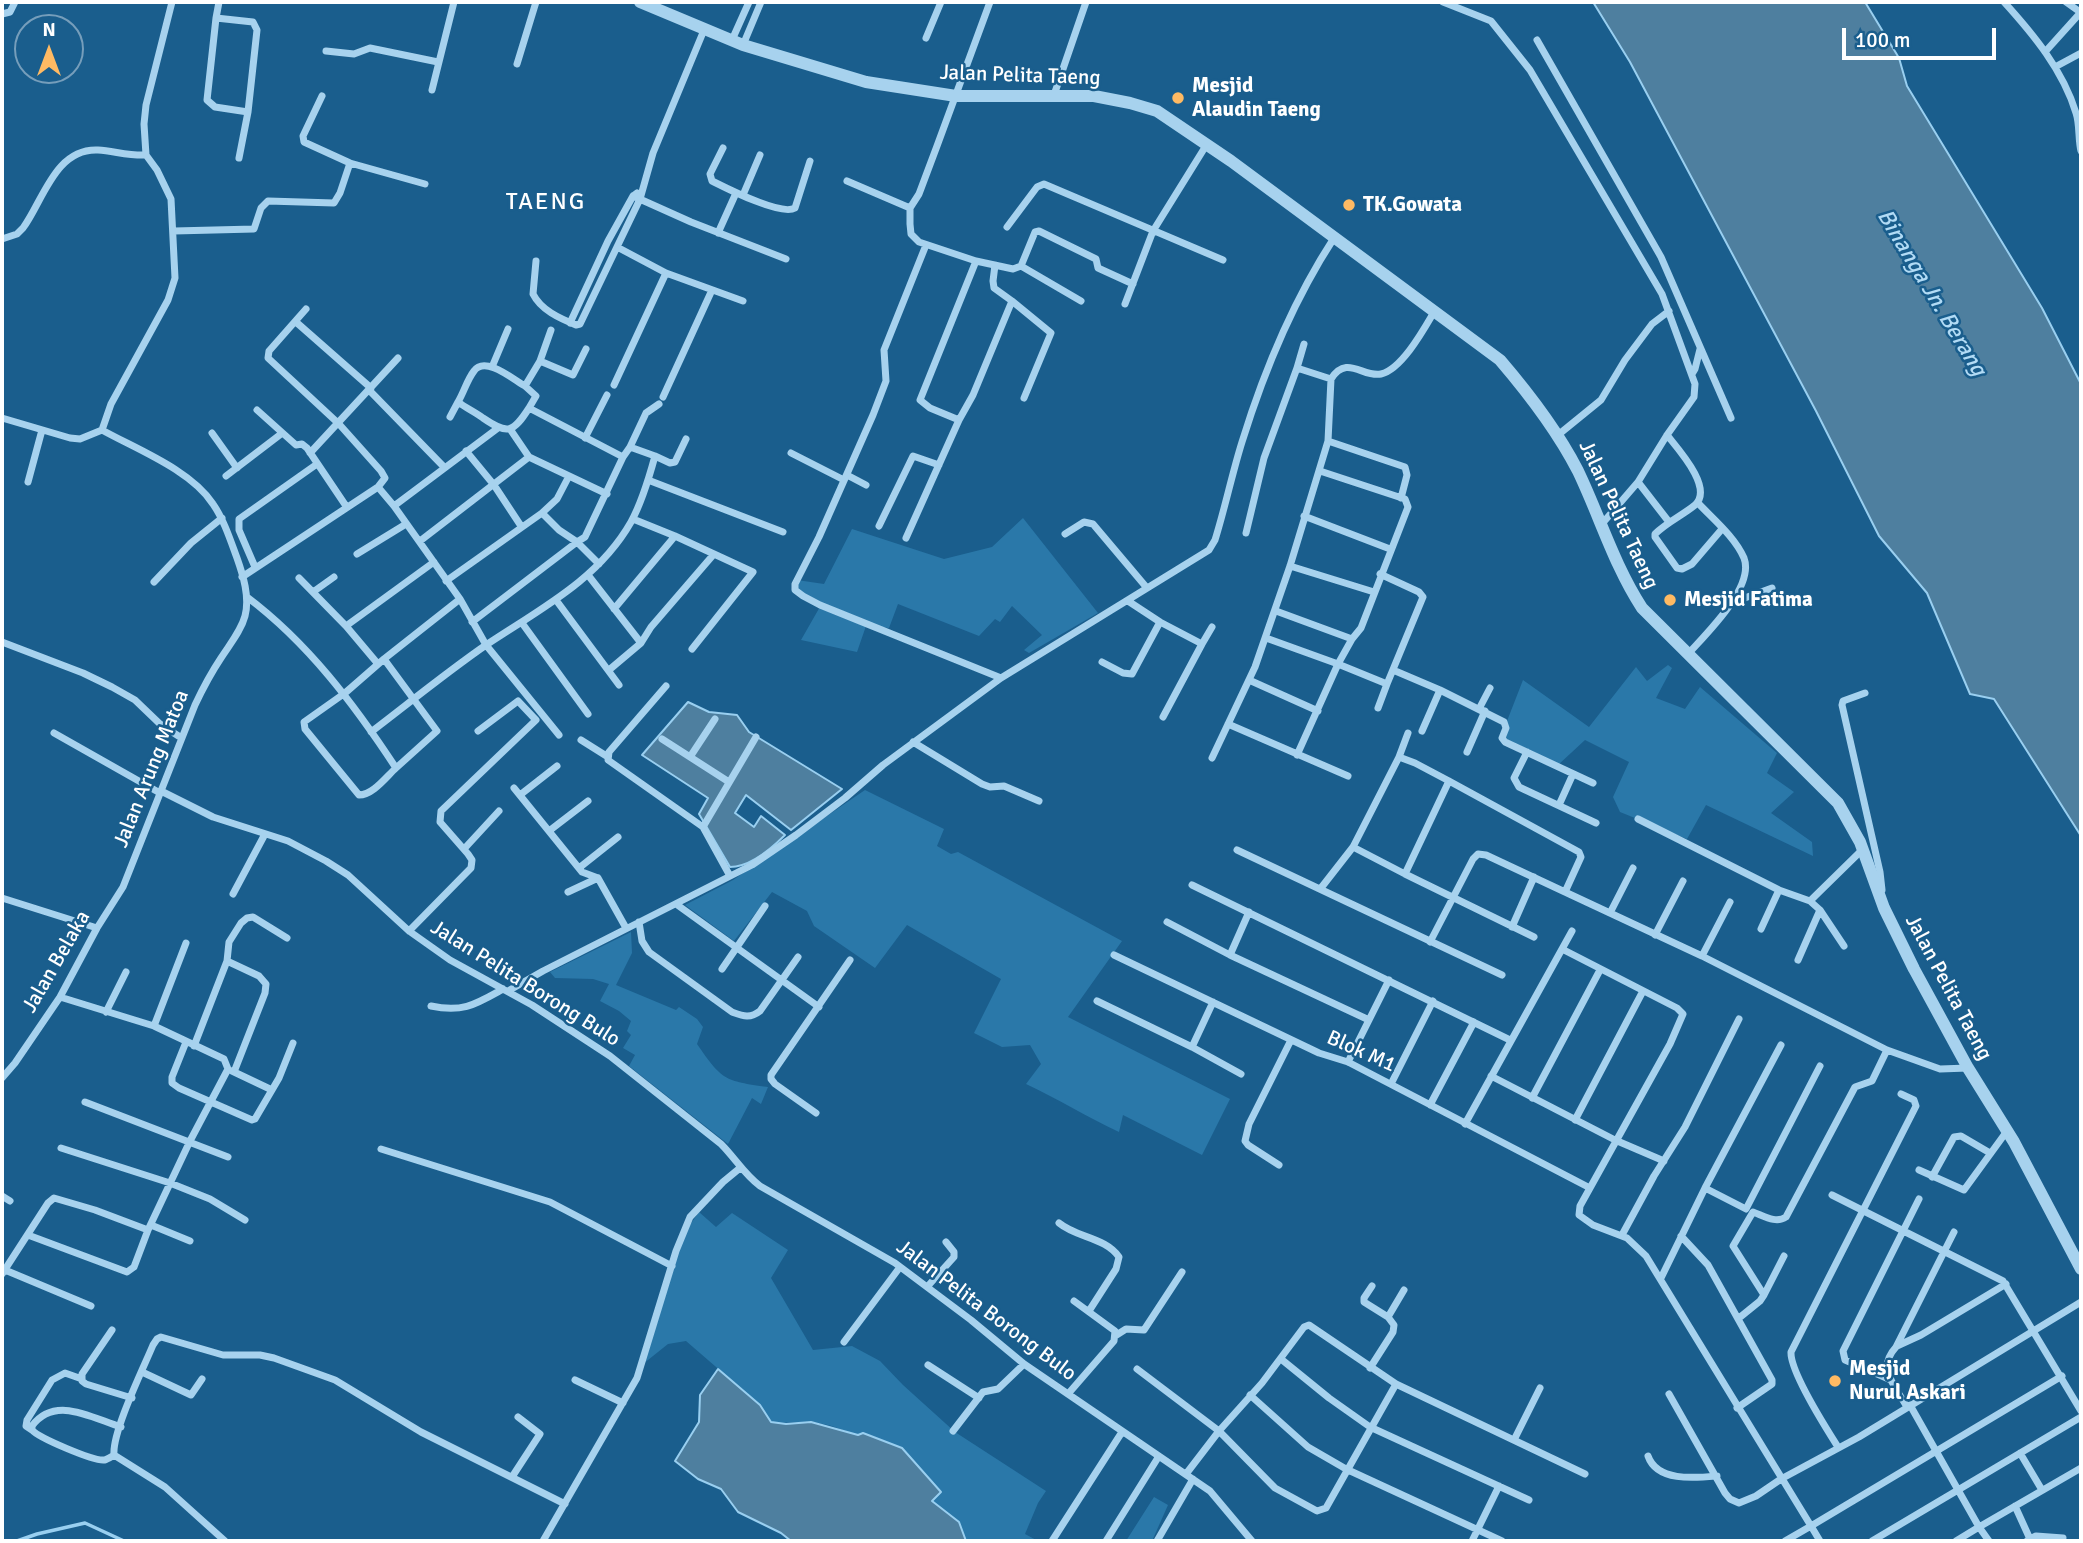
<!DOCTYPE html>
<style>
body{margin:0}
#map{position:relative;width:2083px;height:1543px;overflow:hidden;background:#1a5e8d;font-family:Signika,sans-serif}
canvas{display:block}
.frame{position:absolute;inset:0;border:4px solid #fff;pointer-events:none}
.north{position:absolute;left:14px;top:14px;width:70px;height:70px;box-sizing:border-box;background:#1a5e8d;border:2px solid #769ebb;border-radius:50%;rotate:0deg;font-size:19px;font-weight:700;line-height:28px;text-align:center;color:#fff}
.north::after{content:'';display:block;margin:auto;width:24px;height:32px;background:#ffba63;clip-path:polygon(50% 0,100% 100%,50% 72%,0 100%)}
.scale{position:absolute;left:1842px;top:28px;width:154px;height:32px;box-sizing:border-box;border:4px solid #fff;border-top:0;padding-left:9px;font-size:21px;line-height:24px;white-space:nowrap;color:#fff;-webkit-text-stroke:5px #1a5e8d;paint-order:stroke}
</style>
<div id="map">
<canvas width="2083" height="1543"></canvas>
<div class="frame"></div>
<div class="north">N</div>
<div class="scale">100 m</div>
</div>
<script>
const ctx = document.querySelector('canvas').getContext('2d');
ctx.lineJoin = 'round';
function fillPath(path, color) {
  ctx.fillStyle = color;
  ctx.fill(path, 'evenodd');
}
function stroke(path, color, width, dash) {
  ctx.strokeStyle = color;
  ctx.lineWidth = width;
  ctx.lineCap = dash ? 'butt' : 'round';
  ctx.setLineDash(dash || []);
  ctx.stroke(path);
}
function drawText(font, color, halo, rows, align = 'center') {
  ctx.font = font + ' Signika,sans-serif';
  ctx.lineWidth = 5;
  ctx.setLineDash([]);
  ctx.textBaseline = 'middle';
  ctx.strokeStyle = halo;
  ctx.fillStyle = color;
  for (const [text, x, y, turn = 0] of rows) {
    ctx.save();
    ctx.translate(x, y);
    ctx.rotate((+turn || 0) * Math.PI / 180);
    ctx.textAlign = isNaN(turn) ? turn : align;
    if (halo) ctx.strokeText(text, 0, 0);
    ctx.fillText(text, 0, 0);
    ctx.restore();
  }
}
fillPath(new Path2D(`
 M1023 518 1098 613 1029 653 1024 650 1042 635 1012 606 1000 622 995 619 979 636 898 604 889 628 866 626 857 652 801 640 821 605 797 590V580L824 584 852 529 944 559 992 547Z
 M1668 665 1672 668 1656 698 1685 709 1700 687 1777 753 1767 773 1794 792 1771 813 1812 842 1813 856 1706 805 1687 839 1620 812 1613 797 1629 762 1585 740 1558 765 1500 739 1523 680 1589 727 1636 667 1647 681Z
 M865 790 944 829 937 846 951 854 958 852 1122 941 1068 1017 1230 1099 1202 1155 1123 1115 1119 1132C1087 1117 1058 1099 1026 1084L1041 1064 1030 1045 1002 1047 974 1033 1001 979 907 925 875 968 814 926 807 911 772 892 734 941 685 905 733 880Z
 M631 932 632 953 616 985 676 1010 679 1007 697 1019 703 1027 697 1044C722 1080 724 1081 768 1087L761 1104 752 1098 728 1144 629 1066 635 1055 623 1048 631 1035 627 1031 631 1021 619 1011 600 1001 609 984 593 979 555 978 550 972Z
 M699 1212 716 1227 732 1213 788 1250 771 1278 813 1350 852 1346 880 1361 903 1385 955 1432 1046 1491 1038 1503 1025 1534 1038 1541H966L959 1522 932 1501 940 1491C901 1464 862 1429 813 1422 801 1421 785 1424 770 1422L760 1405 686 1341 668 1344 638 1368 684 1233Z
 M1154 1497 1168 1505 1152 1541H1126Z`), '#2a78a9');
const water = new Path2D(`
 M1593 2H1865L1899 58 1907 86 2042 308 2081 384V836L1994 699 1970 694 1927 593 1879 536 1816 411 1630 62Z
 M688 702 709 712 737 715 749 732 842 789 791 830 746 795 735 813 754 827 761 816 785 835C772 848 750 867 730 867L699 814 708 798 642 755Z
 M718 1369 760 1405 771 1422 786 1424 811 1422 858 1435 863 1433 902 1448 941 1492 932 1501 959 1522 966 1541H791L781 1533 738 1512 721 1489 698 1479 675 1461 699 1422 700 1395Z`);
fillPath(water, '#4e7f9f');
stroke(water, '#99cff0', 2);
stroke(new Path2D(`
 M17 1541 37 1534 85 1523 124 1541`), '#99cff0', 3.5);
stroke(new Path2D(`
 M219 2 216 18 253 22 257 30 248 112 239 158
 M990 2 937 146 919 194 910 208V224L911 234 919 242 976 261 1013 269 1021 266 1035 232 1039 231 1096 259 1098 268 1133 284
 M1443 2 1491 21 1530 70 1662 294 1695 384 1694 397 1667 435 1638 482 1601 525
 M2004 2C2033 34 2063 70 2076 113 2080 125 2078 139 2081 151
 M2066 2 2080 12
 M2 14 10 12 15 2
 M216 18 207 100 215 107 248 112
 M926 38 941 2
 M732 40 749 2
 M1537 40 1661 257 1731 418
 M743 45 761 2
 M326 51 354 54 370 48 438 62
 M2045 52 2081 12
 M517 64 536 2
 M2055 67 2081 53
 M432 90 454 2
 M1054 95 1086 2
 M322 96 303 136 304 142 350 163 425 184
 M723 148 710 174 712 181C728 189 781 216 795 208L810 161
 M847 181 910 208
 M743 195 760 155
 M633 196 691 222 786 259
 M1007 227 1037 187 1044 184 1223 260
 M174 231 254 229 261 208 268 201 334 203 340 193 350 163
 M718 233 736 193
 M2 239 17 234 23 228C43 201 55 148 98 150 114 151 129 156 146 155
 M926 245 884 350 886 381 873 415 819 537 795 584V590L803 596 820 605 1001 678
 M617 247 666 273 743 301
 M536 261 533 294C541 310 559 318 576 325L580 324 640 199 653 153 704 30
 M976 261 920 400 930 408 959 420 973 395 1012 301 1051 333 1024 398
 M995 265 993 281 994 288 1012 301
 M1021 266 1081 301
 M1125 304 1153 231 1207 144
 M306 309 269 351 268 358 339 424 381 471 385 478 378 487
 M296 322 371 388
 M570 323 608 241 633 196 637 193
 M540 361 573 375 586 349
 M492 367 508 329
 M1297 368 1304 344
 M1692 374 1695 369 1700 349
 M614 385 666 273
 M525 386C514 380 485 355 474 371 467 380 464 392 458 402 466 408 475 412 483 418 508 435 513 433 529 408
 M369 390 444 467
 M663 397 712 290
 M257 410 296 445 302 444 307 448 346 506
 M450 417 458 402
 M2 418 70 438 80 439 102 430
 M510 429 529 457
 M212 433 237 468
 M1558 435 1601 400 1625 360 1652 324 1669 311
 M1667 435C1678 449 1714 488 1695 505 1683 515 1667 522 1655 534V537L1677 568 1682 569 1692 564 1722 529
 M585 438 607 395
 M1328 441 1405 467 1407 475 1401 498
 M630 447 646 413 659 404
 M466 451 494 485 521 526
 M310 453 398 358
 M791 453 844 480
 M655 456 670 463 675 462 686 439
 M847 475 866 485
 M226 476 281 434
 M648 480 783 532
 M28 482 42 430
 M1638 482 1669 522
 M394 506 498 428
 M542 513 557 499 569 476
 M1304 516 1390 549
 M633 519 675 536 753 572 692 649
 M879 526 913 456 939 465
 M1246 533 1264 458 1297 368 1331 379
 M1065 534 1084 522 1093 524 1147 588
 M906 538 959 420
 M420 541 529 457 607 494
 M357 554 406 524
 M1290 566 1374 592
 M255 567 239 530V519L317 464
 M1380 574 1419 592 1423 597 1387 684
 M588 575 641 643 651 627 714 554
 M242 577 378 487 394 506 460 599 486 645 559 735
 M299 578 346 626
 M446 581 542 513 559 530 577 542 585 537 623 457
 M154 582 191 543 222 518
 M313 592 334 577
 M247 597C308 643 354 704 396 768 386 777 373 795 359 795L305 729 304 722 345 693 384 659 460 599
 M556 600 619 685
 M1731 603 1772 588
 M614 609 675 536
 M1276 611 1352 639
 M472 622 577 542 599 564
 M1160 622 1202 644 1163 717
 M522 623 588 714
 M1266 638 1338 664 1352 639 1361 628 1408 507 1405 499 1320 471
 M2 642 83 673 112 687 135 700 160 724 180 737
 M1202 644 1212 627
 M1688 654C1706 634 1755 587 1744 558 1735 537 1713 519 1698 503
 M384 659 437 731 396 768
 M1102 662 1123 673 1132 674 1160 622 1128 601
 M378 664 346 626 434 562
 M609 670 641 643
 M1393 670 1440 690 1504 722 1506 728 1502 738 1505 742 1593 783
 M1249 680 1318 711
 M666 686 609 752 608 760 703 827 730 876
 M1865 693 1843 701 1842 705 1880 872 1882 890
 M1479 709 1490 688
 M1228 724 1348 776
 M1422 731 1440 690
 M371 732C409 703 447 672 486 645 540 609 598 580 631 522 642 502 649 478 655 456L630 447 623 457 529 408 536 396 525 386 540 361 551 330
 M54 733 160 793
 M662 739 729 782
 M581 740 608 757
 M913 742 982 784 990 787 1004 786 1039 801
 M1467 752 1485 711
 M1527 752 1514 778 1519 787 1596 823
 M1297 755 1338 664 1387 684 1378 708
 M690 757 715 719
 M1399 757 1408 733
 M1212 758 1255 667 1290 566 1328 441 1331 379C1347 354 1363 378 1381 374 1402 369 1424 329 1434 312
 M514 788 582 872 598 878 626 928
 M161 791 213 817 288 841 326 861 348 875 409 931 450 960 532 1005 610 1056 721 1144C735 1158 744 1174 760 1186L895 1263 971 1320 1024 1364 1210 1491 1252 1541
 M520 795 557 766
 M1559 805 1573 774
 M1638 819 1779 890 1810 901 1862 850
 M703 827 756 737
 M549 831 588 801
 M1353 847 1405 874 1449 781 1579 852 1581 857 1565 892 1702 956 1887 1050 1940 1069 1968 1068
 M464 849 499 811
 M1237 850 1502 975
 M579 868 618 837
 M1405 874 1534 937
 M1192 885 1510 1040
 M1321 888 1353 847 1399 757 1415 763 1449 781
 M568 892 598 878
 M233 894 265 834
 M2 898 97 928
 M1810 901 1820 910 1844 946
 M676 904 819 1007
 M1610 913 1633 868
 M639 922 642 941 649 952 732 1012C743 1016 750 1019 760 1011L798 957
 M1167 922 1230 955 1249 912
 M1512 927 1534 877
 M1761 929 1779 890
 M409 931 471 868 472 860 468 854 440 822 441 811 536 720 518 701 478 731
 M1655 935 1683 881
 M1430 942 1473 859 1478 854 1486 855 1565 892
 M1562 949 1677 1008 1683 1014 1670 1044 1580 1206 1579 1215 1593 1225 1627 1238 1646 1256 1811 1526 1785 1541
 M1114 955 1319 1053 1348 1062 1590 1188
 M1230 955 1369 1020
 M1702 956 1730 902
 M1798 960 1820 910
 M227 961 259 976 266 984 265 993 234 1072
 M722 969 765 906
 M508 991 543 971 752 865 796 835 845 798 883 765 1001 678 1209 550 1215 540C1225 508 1232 474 1242 442 1264 371 1293 301 1334 238
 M1097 1001 1192 1047 1213 1002
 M431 1006C463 1013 476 1004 503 989
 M106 1012 126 972
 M154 1026 186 943
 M186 1042 172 1077V1083L179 1088 252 1120 255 1119 279 1078 293 1043
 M194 1046 227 961 229 942 241 923 247 918 253 917 287 938
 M1192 1047 1241 1074
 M1348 1062 1389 980
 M232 1071 272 1090
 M1491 1076 1615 1140 1664 1161
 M2 1078 15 1063 60 997 97 928 123 887 195 705C203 688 211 673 221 658 230 644 241 631 245 616 250 597 243 575 237 558 230 539 224 520 213 504 191 470 136 449 102 430L111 404 168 300 175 278 171 199 157 170 146 155 144 124 146 105 172 2
 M1391 1084 1433 1001
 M1532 1098 1600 970
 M85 1102 228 1157
 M1430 1105 1474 1022
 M816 1113 775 1084 771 1079V1075L850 960
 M1575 1120 1643 991
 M1465 1124 1572 931
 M61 1148 170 1183 210 1199 245 1220
 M381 1149 550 1202 672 1266
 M1279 1165 1248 1145 1245 1141 1249 1124 1291 1040
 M1919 1170 1964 1190 2007 1131
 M1932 1177 1954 1137 1961 1136 1990 1153
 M1705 1188 1746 1209 1820 1066
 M1832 1195 2003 1281 2081 1411
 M2 1196 10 1201
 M1059 1223C1077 1238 1105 1237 1119 1257L1116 1269 1089 1311
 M151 1225 190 1241
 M28 1235 127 1272 134 1267 148 1230
 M1622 1235 1654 1176 1685 1127 1739 1019
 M1681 1236 1708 1265 1772 1380V1384L1737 1408
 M5 1270 91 1306
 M2 1274 48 1203 54 1198 95 1210 148 1230 190 1141 228 1069 224 1059 154 1026 60 997
 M1661 1278 1705 1188 1781 1045
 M1372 1286 1364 1298V1302L1388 1317
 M927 1287 954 1257V1252L946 1242
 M1764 1295 1784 1256
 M1739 1318 1760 1301 1764 1295 1733 1246 1753 1212C1764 1216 1776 1224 1786 1217L1855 1087 1872 1081 1887 1050
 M112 1330 82 1374V1381L86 1384 132 1398
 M1115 1336 1126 1329 1144 1330 1182 1272
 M844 1342 900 1267
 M1897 1346 1921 1335 2006 1284
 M1281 1359 1329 1398 1370 1427 1529 1500
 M928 1365 979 1398
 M1370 1368 1393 1332 1394 1325 1388 1317 1404 1290
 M1137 1369 1219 1431 1275 1488 1317 1511 1326 1508 1396 1384
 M142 1372 191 1395 202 1379
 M575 1380 623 1403
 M1891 1380 1845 1360 1843 1351 1919 1199
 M1068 1394 1114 1341 1115 1331 1074 1301
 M1669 1394 1725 1493 1730 1499 1739 1503 1756 1496 1781 1479 1859 1437 2081 1302
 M1250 1395 1308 1447 1346 1469 1502 1541
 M1910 1405 1979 1527 1956 1541
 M1907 1407C1895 1385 1876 1369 1896 1347L1954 1232
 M32 1430 26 1426 27 1420 52 1380 65 1373 82 1379
 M953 1431 983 1392 998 1389 1024 1364
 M1514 1440 1540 1388
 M1838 1447C1826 1428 1790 1372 1791 1352L1916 1106 1914 1100 1901 1094
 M2020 1453 2042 1490
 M114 1455C113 1456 106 1460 104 1460 93 1461 39 1438 32 1430V1426C55 1395 92 1418 121 1427
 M1648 1456C1657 1482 1695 1478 1717 1476
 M1186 1474 1219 1431 1262 1383 1304 1327 1309 1325 1396 1384 1585 1474
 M512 1477 540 1434 518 1417
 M2015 1506 2030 1539 2027 1541
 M2030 1539 2036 1536 2063 1538
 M225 1541 165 1487 114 1455C112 1432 143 1369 153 1345L157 1339 161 1337 223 1355H260L274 1358 335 1380 421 1432 565 1504
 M543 1541 637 1378 676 1251 690 1217 723 1182 740 1168
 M1052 1541 1122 1432
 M1106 1541 1159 1456
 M1157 1541 1193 1479
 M1472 1541 1499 1486
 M1820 1541 1811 1526 2062 1376
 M1872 1541 2081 1417
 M1989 1541 1979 1527 2081 1468`), '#a7d2ee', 7);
stroke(new Path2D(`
 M640 2 743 45 866 82 956 96H1094L1130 103 1157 111 1231 161 1500 360C1530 395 1557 430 1578 471 1600 517 1614 565 1642 608L1838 803 1860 842 1884 908 1914 969 1968 1068 2014 1142 2081 1269`), '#a7d2ee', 12);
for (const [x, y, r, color] of [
 [1178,98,7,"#ffba63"],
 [1349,205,7,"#ffba63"],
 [1670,600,7,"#ffba63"],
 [1835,1381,7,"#ffba63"]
]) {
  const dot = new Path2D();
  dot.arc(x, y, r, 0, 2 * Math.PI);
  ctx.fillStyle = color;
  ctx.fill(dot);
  stroke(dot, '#1a5e8d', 2.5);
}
drawText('21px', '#fff', '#1a5e8d', [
 ["Jalan Pelita Taeng",1020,76,2],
 ["Jalan Pelita Taeng",1618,515,65],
 ["Jalan Arung Matoa",152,769,-68],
 ["Jalan Belaka",57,962,-60],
 ["Jalan Pelita Borong Bulo",525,984,32],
 ["Jalan Pelita Taeng",1948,988,62],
 ["Blok M1",1361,1052,24],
 ["Jalan Pelita Borong Bulo",986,1311,37]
]);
drawText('bold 21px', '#fff', '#1a5e8d', [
 ["Mesjid",1192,86],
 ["Alaudin Taeng",1192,110],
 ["TK.Gowata",1363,205],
 ["Mesjid Fatima",1684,600],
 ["Mesjid",1849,1369],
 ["Nurul Askari",1849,1393]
], 'left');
drawText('italic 23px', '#b2dbf5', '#1a5e8d', [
 ["Binanga Jn. Berang",1931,293,59]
]);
ctx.letterSpacing = '2px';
drawText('24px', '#fff', '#1a5e8d', [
 ["TAENG",546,203]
]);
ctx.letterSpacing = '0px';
</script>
